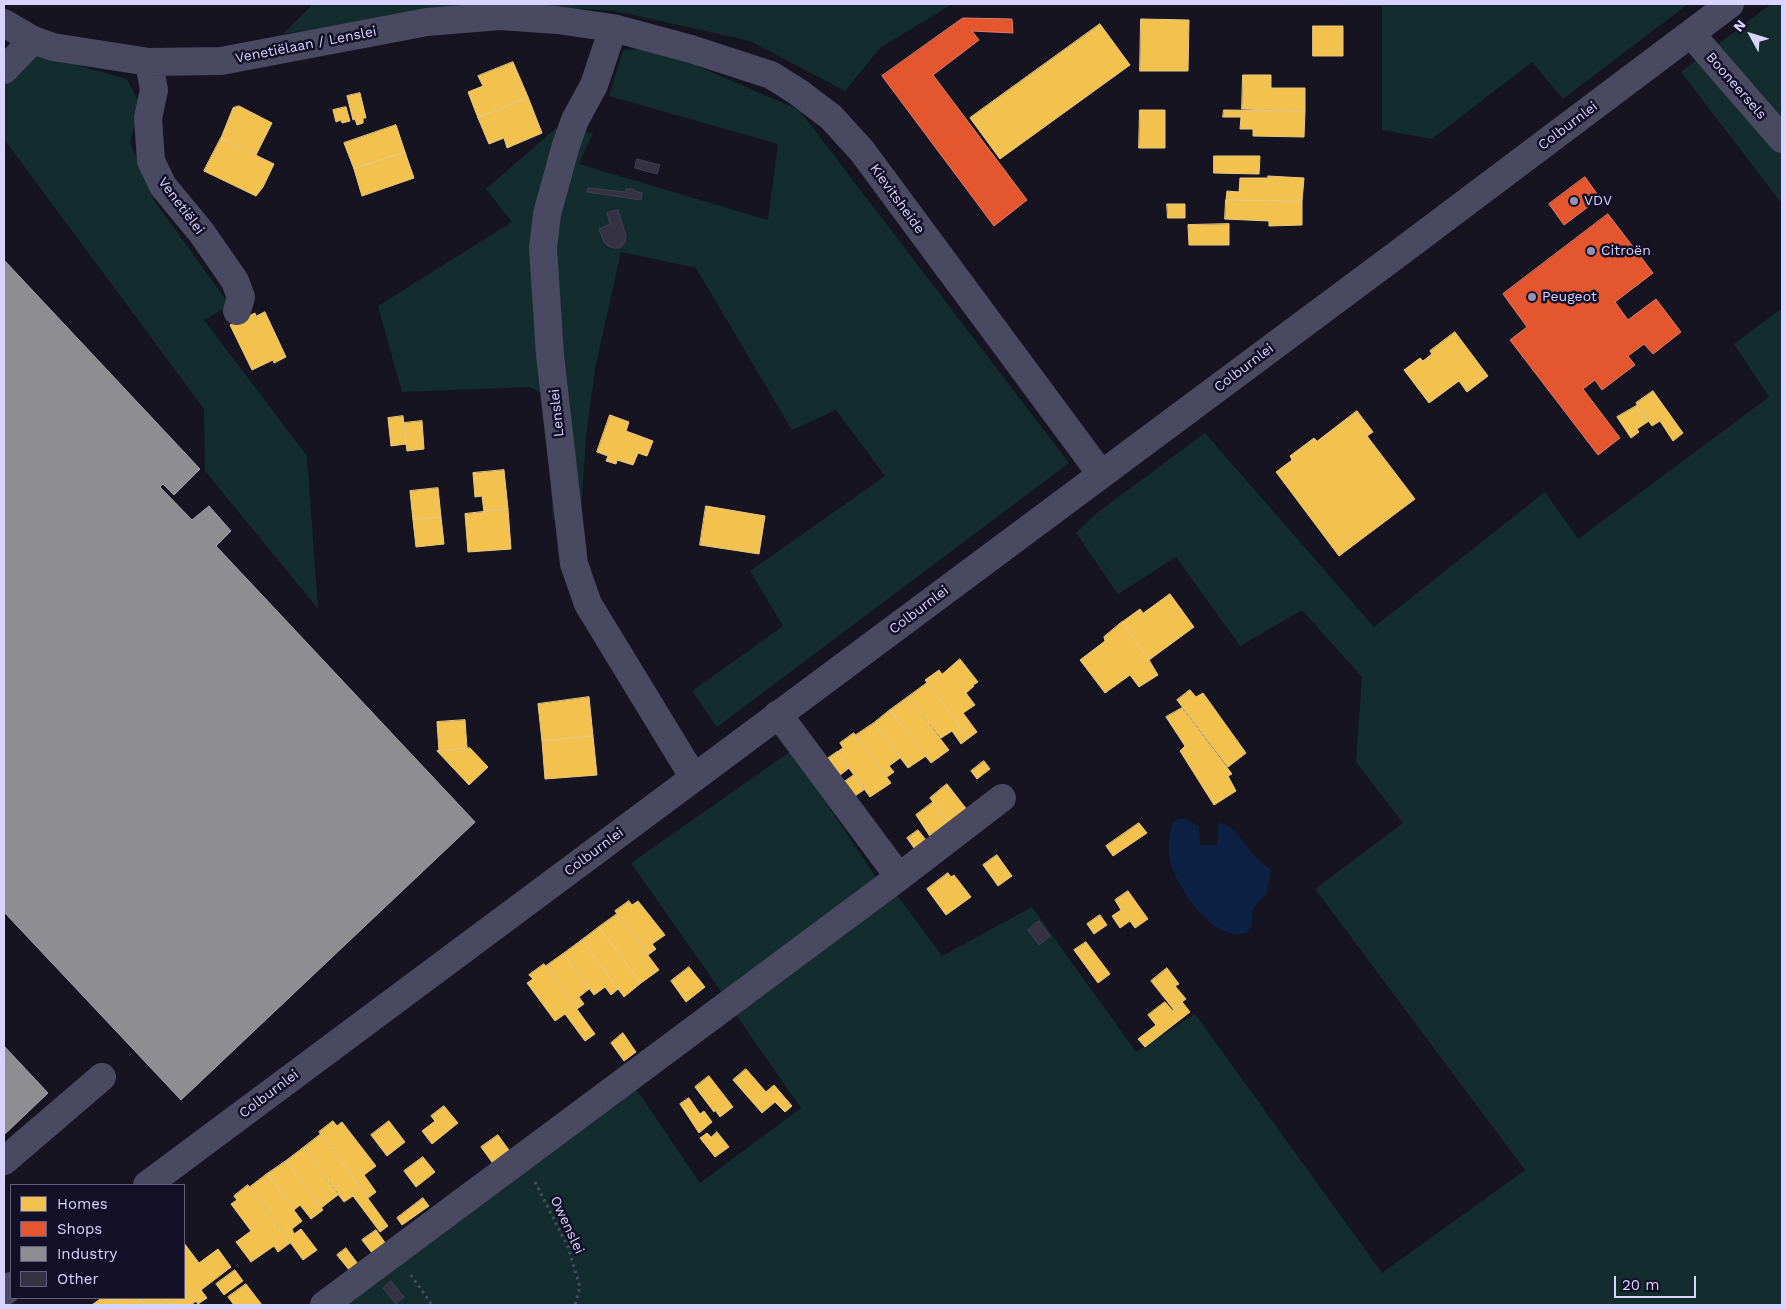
<!DOCTYPE html>
<meta charset="utf-8">
<style>
body{margin:0}
#map{position:relative;width:1786px;height:1309px;overflow:hidden;background:#161421;font-family:"Work Sans",sans-serif}
canvas{display:block}
.frame{position:absolute;inset:0;border:5px solid #d9d4ff;pointer-events:none}
.legend{position:absolute;left:10px;top:1184px;width:175px;height:115px;box-sizing:border-box;background:#130f26;border:1px solid #625e7d;margin:0;padding:6px 9px;list-style:none;font-size:15px;color:#d9d4ff}
.legend li{display:flex;align-items:center;gap:10px;height:25px}
.legend b{width:25px;border:1px solid #625e7d}
.north{position:absolute;left:1726px;top:10px;width:50px;height:50px;-webkit-text-stroke:4px #130f26;paint-order:stroke;rotate:309deg;font-size:14px;font-weight:700;line-height:20px;text-align:center;color:#d9d4ff}
.north::after{content:'';display:block;margin:auto;width:18px;height:22px;background:#d9d4ff;clip-path:polygon(50% 0,100% 100%,50% 72%,0 100%)}
.scale{position:absolute;left:1614px;top:1276px;width:82px;height:22px;box-sizing:border-box;border:2px solid #d9d4ff;border-top:0;padding-left:6px;font-size:15px;line-height:18px;white-space:nowrap;color:#d9d4ff;-webkit-text-stroke:4px #130f26;paint-order:stroke}
</style>
<div id="map">
<canvas width="1786" height="1309"></canvas>
<div class="frame"></div>
<ul class="legend">
<li><b style="height:14px;background:#f2c14e"></b>Homes</li>
<li><b style="height:14px;background:#e4572e"></b>Shops</li>
<li><b style="height:14px;background:#8d8d92"></b>Industry</li>
<li><b style="height:14px;background:#343243"></b>Other</li>
</ul>
<div class="north">N</div>
<div class="scale">20 m</div>
</div>
<script>
const ctx = document.querySelector('canvas').getContext('2d');
ctx.lineJoin = 'round';
function fillPath(path, color) {
  ctx.fillStyle = color;
  ctx.fill(path, 'evenodd');
}
function stroke(path, color, width, dash) {
  ctx.strokeStyle = color;
  ctx.lineWidth = width;
  ctx.lineCap = dash ? 'butt' : 'round';
  ctx.setLineDash(dash || []);
  ctx.stroke(path);
}
function drawText(font, color, halo, rows, align = 'center') {
  ctx.font = font + ' "Work Sans",sans-serif';
  ctx.lineWidth = 5;
  ctx.setLineDash([]);
  ctx.textBaseline = 'middle';
  ctx.strokeStyle = halo;
  ctx.fillStyle = color;
  for (const [text, x, y, turn = 0] of rows) {
    ctx.save();
    ctx.translate(x, y);
    ctx.rotate((+turn || 0) * Math.PI / 180);
    ctx.textAlign = isNaN(turn) ? turn : align;
    if (halo) ctx.strokeText(text, 0, 0);
    ctx.fillText(text, 0, 0);
    ctx.restore();
  }
}
fillPath(new Path2D(`
 M313 4H467L283 34Z
 M498 4H952L880 48 845 91 750 41 615 11Z
 M1244 4H1688L1563 99 1532 62 1432 139 1382 130V6Z
 M1771 4H1782V204L1681 72Z
 M656 48 797 109 806 119 1069 463 717 727 692 691 783 626 750 571 885 476 836 410 792 430 696 268 621 252 595 369 586 437 581 510 553 520 545 395 529 387 402 392 378 306 512 222 486 189 556 128 593 133 579 164 768 220 778 144 609 96 623 50Z
 M30 52 127 79 140 105 130 143 155 202 230 305 204 320 307 456 318 609 205 471 204 409 4 139V79Z
 M1782 308V1305H337L634 1086 700 1183 801 1108 733 1011 894 891 942 956 1032 907 1136 1052 1195 1014 1382 1273 1525 1170 1315 889 1403 823 1356 762 1362 677 1302 610 1240 646 1176 557 1118 594 1076 533 1098 512 1205 433 1374 627 1545 492 1578 539 1769 397 1734 344Z
 M791 751 876 877 723 994 631 863Z`), '#132c2d');
fillPath(new Path2D(`
 M1182 818 1199 826 1200 845H1217L1218 823C1236 824 1244 846 1256 857 1260 862 1266 866 1271 870L1266 894 1253 909 1252 923 1247 933C1213 942 1182 894 1172 867 1167 856 1169 832 1173 821Z`), '#0d2144');
const homes = new Path2D(`
 M1141 19 1189 20 1188 71H1140Z
 M1100 24 1130 65 1000 159 970 118Z
 M1313 26H1343V56H1313Z
 M513 62 528 97 478 118 468 92 483 86 478 76Z
 M1243 75H1271V88H1305V111L1242 109Z
 M360 93 366 118H363V123L357 125 355 119 353 120 347 96Z
 M528 97 542 133 507 148 504 138 489 144 478 118Z
 M239 106 272 123 256 155 221 138 233 108Z
 M346 107 350 121 342 123 341 120 336 122 333 110Z
 M1140 110H1165V148H1139Z
 M1224 110 1305 111 1304 137 1253 136V129H1240L1241 117H1223Z
 M396 125 405 152 354 169 344 143Z
 M221 138 274 164 263 187 256 196 204 171Z
 M405 152 414 178 362 196 354 169Z
 M1214 156H1260L1259 174 1214 173Z
 M1268 176 1304 178 1302 201 1226 200 1227 191 1239 192 1240 178H1268Z
 M1226 200 1302 201V225L1269 226V221L1225 219Z
 M1167 204H1185V218H1168Z
 M1229 224V245H1189L1188 225Z
 M265 312 286 357 274 363 273 360 252 370 230 325 255 313 256 316Z
 M1455 332 1488 376 1467 392 1459 381 1429 403 1404 370 1420 358 1423 361 1432 354 1430 351Z
 M1653 391 1683 433 1673 441 1660 421 1652 426 1636 403Z
 M1638 405 1649 421 1637 429 1639 432 1631 438 1617 417Z
 M1357 411 1373 432 1367 436 1415 499 1339 556 1276 472 1292 460 1290 456 1314 438 1317 441Z
 M610 415 629 422 626 431 653 441 647 456 638 453 633 465 617 460 616 464 606 461 608 456 597 452Z
 M403 416 406 444 391 446 388 418Z
 M422 421 424 449 407 451 403 423Z
 M504 470 508 509 484 512 482 496 475 497 473 473Z
 M438 488 441 517 413 520 410 491Z
 M706 506 765 516 759 554 700 545Z
 M508 509 511 549 468 552 465 514Z
 M441 517 444 544 416 547 413 520Z
 M1170 594 1194 627 1149 660 1122 622 1140 609 1143 613Z
 M1122 622 1149 660 1158 675 1139 687 1130 675 1105 693 1080 660 1105 641 1104 637Z
 M960 659 978 682 973 685 974 686 966 693 975 705 963 713 977 732 969 738 925 680 939 670 942 674Z
 M927 683 969 738 961 744 952 731 941 738 908 697Z
 M1190 690 1196 697 1203 693 1246 753 1228 767 1177 700Z
 M589 697 593 736 542 741 538 704Z
 M908 697 949 750 931 763 890 710Z
 M1182 708 1232 774 1228 776 1236 791 1214 805 1180 751 1185 746 1166 717Z
 M890 710 926 756 908 768 874 723Z
 M465 720 467 748 439 751 437 722Z
 M874 723 900 758 889 766 894 772 887 777 856 735Z
 M854 733 891 783 870 797 837 752 843 748 840 743Z
 M593 736 597 775 545 779 542 741Z
 M470 748 488 767 469 785 437 751Z
 M837 752 849 768 839 776 827 759Z
 M984 761 990 769 977 779 971 771Z
 M854 775 865 789 855 796 844 782Z
 M947 784 968 811 950 825 930 798Z
 M933 802 950 825 931 838 916 815Z
 M1139 823 1147 833 1113 856 1106 846Z
 M918 830 926 840 914 848 907 838Z
 M997 855 1012 876 998 886 983 865Z
 M948 873 951 877 954 875 971 897 946 915 927 889Z
 M1128 891 1148 919 1135 928 1130 921 1120 928 1112 916 1121 910 1115 900Z
 M629 901 632 905 638 901 665 935 652 944 656 949 648 955 615 911Z
 M617 914 659 970 641 983 599 927Z
 M1100 915 1107 925 1094 934 1087 924Z
 M599 927 641 983 624 997 582 940Z
 M582 940 618 989 611 995 605 987 594 995 563 954Z
 M1086 942 1110 974 1098 983 1074 950Z
 M563 954 589 989 579 997 584 1004 577 1009 546 966Z
 M544 964 595 1034 585 1041 565 1014 555 1021 527 983 533 979 529 975Z
 M689 967 705 987 686 1002 671 981Z
 M1167 968 1179 984 1175 986 1186 999 1182 1002 1183 1003 1174 1010 1151 981Z
 M1165 1002 1173 1011 1183 1003 1190 1012 1145 1047 1138 1039 1156 1025 1148 1015Z
 M623 1033 636 1052 624 1061 611 1043Z
 M746 1069 766 1092 774 1085 792 1106 785 1112 775 1102 762 1113 733 1080Z
 M709 1076 733 1107 720 1117 715 1110 714 1112 695 1087Z
 M689 1098 700 1114 704 1111 712 1122 699 1133 680 1104Z
 M444 1106 458 1123 432 1144 422 1131 435 1121 431 1116Z
 M333 1121 337 1126 342 1122 376 1166 364 1175 376 1192 368 1198 319 1132Z
 M389 1121 405 1142 387 1156 371 1135Z
 M717 1132 729 1147 715 1157 700 1138 707 1133 711 1137Z
 M321 1134 388 1226 380 1232 353 1196 344 1202 303 1148Z
 M498 1135 511 1153 494 1165 481 1147Z
 M303 1148 339 1194 321 1208 286 1161Z
 M423 1157 435 1172 416 1187 404 1171Z
 M286 1161 323 1210 311 1219 300 1205 294 1210 267 1174Z
 M267 1174 302 1221 292 1229 294 1234 301 1229 317 1250 303 1260 250 1187Z
 M248 1185 290 1243 278 1252 274 1246 251 1262 236 1242 251 1231 231 1204 237 1200 234 1196Z
 M423 1198 429 1206 402 1225 397 1218Z
 M376 1230 386 1244 372 1253 362 1240Z
 M184 1243 199 1263 218 1249 231 1267 201 1290 207 1298 198 1304 184 1285Z
 M346 1248 358 1264 350 1271 337 1255Z
 M235 1270 243 1281 224 1295 216 1284Z
 M246 1284 262 1305H234L228 1297Z
 M184 1285 196 1301 191 1305H171L166 1298H184Z
 M102 1298H110L116 1305H92Z
 M110 1298H138L144 1305H116Z
 M138 1298H166L171 1305H144Z`);
fillPath(homes, '#f2c14e');
stroke(homes, '#eac783', 1);
const shops = new Path2D(`
 M963 18 1012 19 1013 33 972 31 979 40 933 75 1027 200 994 226 882 76Z
 M1585 177 1600 198 1564 225 1549 204Z
 M1608 214 1653 273 1615 302 1628 320 1656 299 1681 332 1653 354 1644 344 1628 356 1635 365 1602 390 1595 380 1583 389 1620 438 1598 455 1510 340 1527 327 1503 294Z`);
fillPath(shops, '#e4572e');
stroke(shops, '#e17c6d', 1);
const industry = new Path2D(`
 M4 260 200 469 174 495 163 484 160 487 192 520 209 506 231 531 216 546 475 822 181 1100 4 912Z
 M4 1046 48 1093 4 1135Z`);
fillPath(industry, '#8d8d92');
stroke(industry, '#a4a2b3', 1);
const building = new Path2D(`
 M637 159 660 165 657 174 635 168Z
 M588 188 626 192V189H634V191L642 193 641 200 587 192Z
 M618 210 626 236 625 242 620 248H614L608 246 604 242 599 229 610 224 607 213Z
 M1039 921 1050 936 1039 945 1028 930Z
 M391 1281 404 1297 396 1304 383 1288Z`);
fillPath(building, '#343243');
stroke(building, '#433f54', 1);
stroke(new Path2D(`
 M535 1182 568 1247 580 1287 575 1305
 M411 1275 432 1305`), '#44505f', 3, [2.5, 4]);
stroke(new Path2D(`
 M4 23 33 40 53 47 149 62 221 61 427 22 500 16 557 20 613 28 691 49 771 75 798 92 831 117 862 151 1101 474
 M613 28 594 85 575 120 566 145 547 214 543 248 550 355 574 564 588 604 694 778
 M1691 34 1782 139
 M149 62 154 90 148 118 151 161 163 186 201 232 235 281 241 297 237 311
 M4 70 33 40
 M778 714 899 877
 M4 1161 102 1077
 M147 1185 1399 253 1730 4
 M4 1292 11 1286
 M324 1305 899 877 1002 798`), '#4a4962', 28);
for (const [x, y, r, color] of [
 [1574,201,5,"#9591b1"],
 [1591,251,5,"#9591b1"],
 [1532,297,5,"#9591b1"]
]) {
  const dot = new Path2D();
  dot.arc(x, y, r, 0, 2 * Math.PI);
  ctx.fillStyle = color;
  ctx.fill(dot);
  stroke(dot, '#130f26', 2);
}
drawText('14px', '#d9d4ff', '#130f26', [
 ["Venetiëlaan / Lenslei",306,45,-11],
 ["Booneersels",1736,86,49],
 ["Colburnlei",1568,126,-37],
 ["Kievitsheide",897,199,54],
 ["Venetiëlei",181,206,53],
 ["Colburnlei",1244,368,-37],
 ["Lenslei",557,413,-96],
 ["Colburnlei",919,610,-37],
 ["Colburnlei",594,852,-37],
 ["Colburnlei",269,1094,-37],
 ["Owenslei",567,1225,65]
]);
drawText('14px', '#d9d4ff', '#130f26', [
 ["VDV",1584,201],
 ["Citroën",1601,251],
 ["Peugeot",1542,297]
], 'left');
</script>
